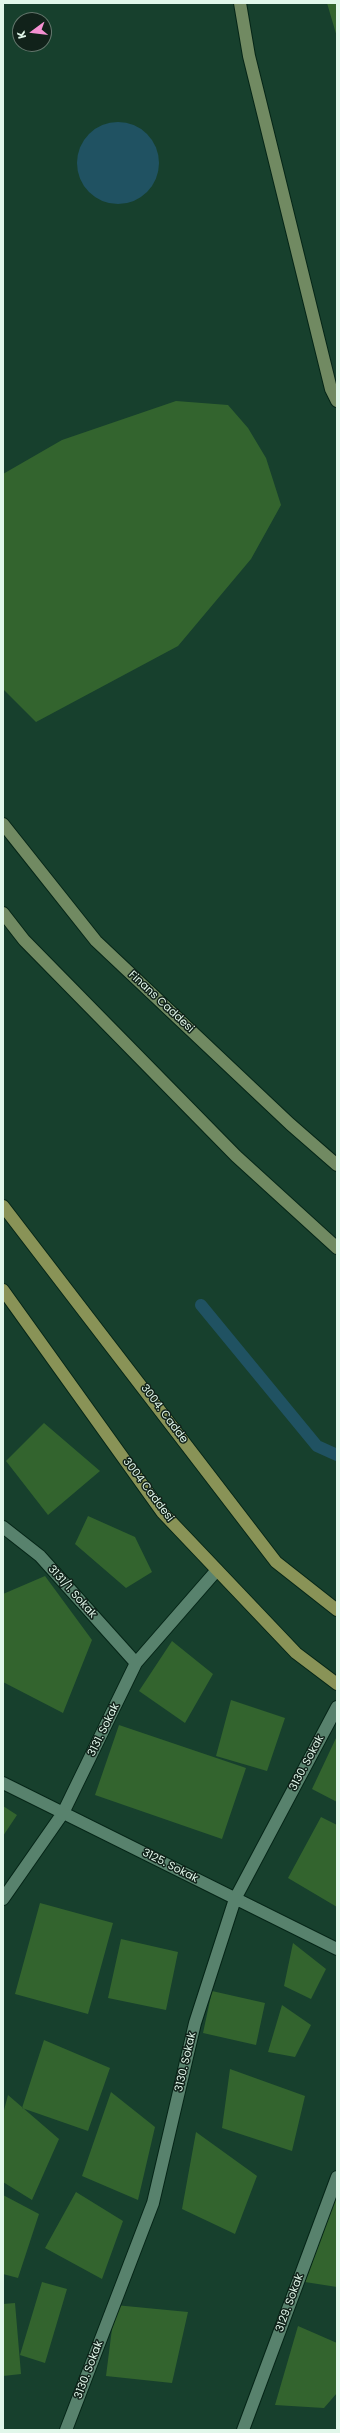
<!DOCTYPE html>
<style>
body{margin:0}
#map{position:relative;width:340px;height:2433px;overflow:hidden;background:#17402d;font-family:Poppins,sans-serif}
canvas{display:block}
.frame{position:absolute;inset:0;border:4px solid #e1f7ea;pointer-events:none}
.north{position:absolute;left:12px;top:12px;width:40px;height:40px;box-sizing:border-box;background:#11221a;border:1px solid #64776d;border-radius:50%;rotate:255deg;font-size:11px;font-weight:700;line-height:16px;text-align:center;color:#e1f7ea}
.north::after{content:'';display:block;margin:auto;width:14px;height:18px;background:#f591d2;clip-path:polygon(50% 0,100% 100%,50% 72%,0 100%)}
</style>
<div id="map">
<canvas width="340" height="2433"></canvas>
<div class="frame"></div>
<div class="north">K</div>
</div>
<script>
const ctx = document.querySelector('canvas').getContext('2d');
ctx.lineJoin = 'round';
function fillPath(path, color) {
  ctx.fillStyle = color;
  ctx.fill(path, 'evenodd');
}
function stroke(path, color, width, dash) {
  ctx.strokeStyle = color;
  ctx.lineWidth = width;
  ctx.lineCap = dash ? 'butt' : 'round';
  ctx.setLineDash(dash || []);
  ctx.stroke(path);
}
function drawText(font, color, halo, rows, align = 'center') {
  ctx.font = font + ' Poppins,sans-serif';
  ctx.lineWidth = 3;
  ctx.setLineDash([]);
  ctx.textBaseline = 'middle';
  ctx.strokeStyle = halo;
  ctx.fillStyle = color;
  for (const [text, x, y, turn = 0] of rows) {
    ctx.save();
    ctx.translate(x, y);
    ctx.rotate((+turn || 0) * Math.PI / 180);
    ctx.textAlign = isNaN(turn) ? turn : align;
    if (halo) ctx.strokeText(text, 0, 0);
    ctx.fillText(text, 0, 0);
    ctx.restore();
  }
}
fillPath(new Path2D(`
 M77 163a41 41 0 1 1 82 0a41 41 0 1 1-82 0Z`), '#205262');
stroke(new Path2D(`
 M201 1305 317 1446 337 1455`), '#205262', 12);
fillPath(new Path2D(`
 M327 3H337V37Z
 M176 401 228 405 248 428 266 458 281 505 251 559 178 646 36 722 3 689V474L62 440Z
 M44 1423 100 1471 48 1515 6 1461Z
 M88 1516 135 1537 152 1572 126 1588 75 1544Z
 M45 1576 92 1640 63 1713 3 1682V1594Z
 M172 1641 213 1674 185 1723 139 1691Z
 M231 1700 285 1718 267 1771 216 1756Z
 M119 1725 246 1768 222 1839 95 1795Z
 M337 1736V1802L312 1789Z
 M3 1806 17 1815 3 1836Z
 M321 1817 337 1825V1907L288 1878Z
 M40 1903 113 1923 88 2014 15 1994Z
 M121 1939 178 1952 166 2010 108 1998Z
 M293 1943 326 1969 311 1999 284 1986Z
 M212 1991 265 2003 256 2045 203 2033Z
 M282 2005 311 2025 295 2057 268 2052Z
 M44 2040 110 2068 88 2131 22 2108Z
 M230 2069 305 2096 292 2151 222 2128Z
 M111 2092 155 2127 138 2200 82 2176Z
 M8 2095 59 2139 32 2200 3 2182V2114Z
 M196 2132 257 2176 235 2234 182 2209Z
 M76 2192 123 2221 102 2279 45 2248Z
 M3 2195 39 2214 18 2278 3 2274Z
 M335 2199 337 2200V2287L305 2282Z
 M42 2282 67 2289 45 2363 20 2355Z
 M15 2303 21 2374 3 2376V2304Z
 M115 2305 188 2312 172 2383 106 2376Z
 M298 2326 337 2343V2393L324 2408 275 2405Z`), '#33642e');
const street = new Path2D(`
 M3 1527 40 1556 136 1663
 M3 1783 337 1949
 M3 1899 63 1813 136 1663 217 1570
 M66 2430 153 2203 195 2023 235 1899 337 1707
 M243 2430 337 2177`);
const secondary = new Path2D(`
 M240 3 249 56 331 389 337 401
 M3 824 96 941 290 1124 337 1165
 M3 913 24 940 236 1156 337 1248`);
const primary = new Path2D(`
 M3 1206 276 1562 337 1610
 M3 1290 162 1512 296 1653 337 1684`);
stroke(street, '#052517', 14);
stroke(secondary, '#052517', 14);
stroke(primary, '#052517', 14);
stroke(street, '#58826d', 12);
stroke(secondary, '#718a62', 12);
stroke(primary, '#899357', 12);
drawText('11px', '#e1f7ea', '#11221a', [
 ["Finans Caddesi",161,1002,43],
 ["3004. Cadde",164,1414,53],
 ["3004 Caddesi",148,1490,53],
 ["3131/1. Sokak",72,1592,48],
 ["3131. Sokak",104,1730,-64],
 ["3130. Sokak",307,1763,-62],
 ["3125. Sokak",170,1866,27],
 ["3130. Sokak",186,2062,-77],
 ["3129. Sokak",290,2303,-70],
 ["3130. Sokak",89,2370,-69]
]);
</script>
